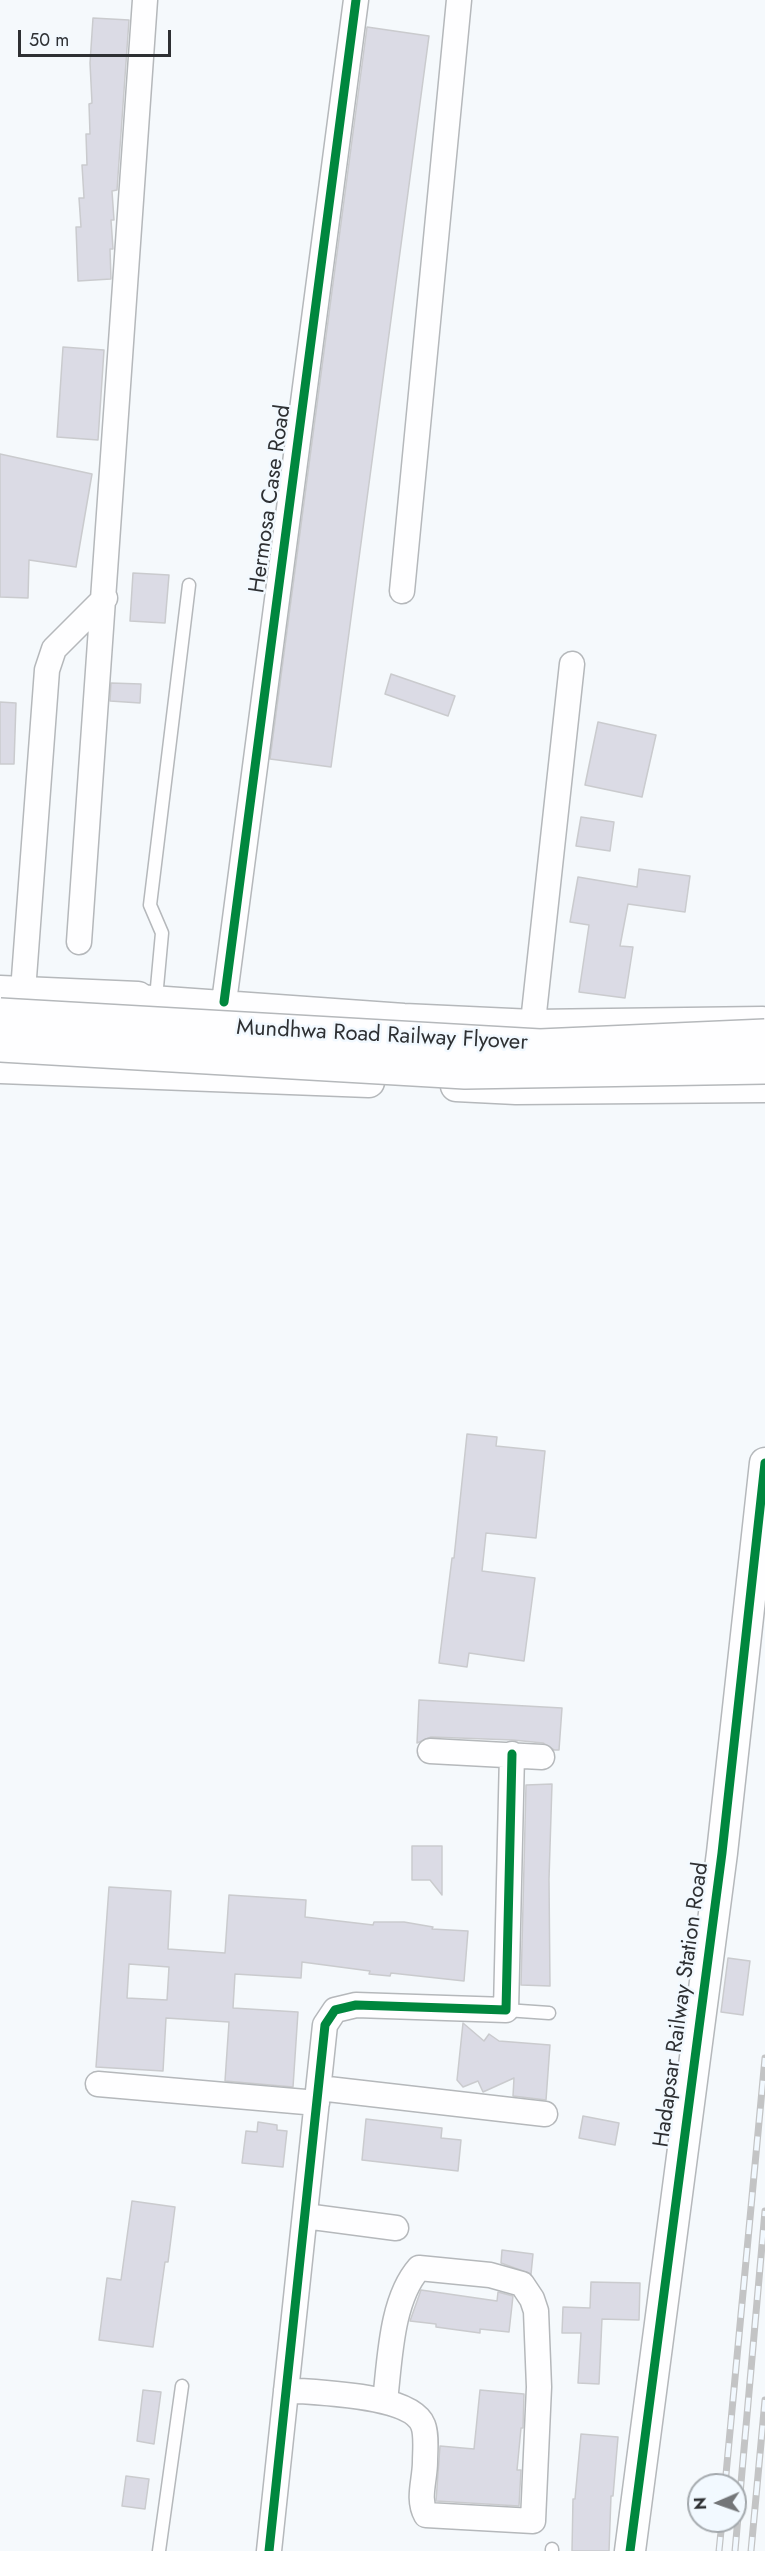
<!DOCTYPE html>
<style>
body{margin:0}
#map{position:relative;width:765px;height:2551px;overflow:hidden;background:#f5f9fc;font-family:Jost,sans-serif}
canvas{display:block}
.north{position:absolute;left:687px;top:2473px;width:60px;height:60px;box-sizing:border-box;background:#f2f9ff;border:2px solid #a4a9ad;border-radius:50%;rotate:268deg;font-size:16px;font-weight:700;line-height:24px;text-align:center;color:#2e3033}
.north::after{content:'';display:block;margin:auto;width:21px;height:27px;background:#747679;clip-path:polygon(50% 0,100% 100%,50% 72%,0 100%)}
.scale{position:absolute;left:18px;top:30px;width:153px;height:27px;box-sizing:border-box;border:3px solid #2e3033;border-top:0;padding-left:8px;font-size:18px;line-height:21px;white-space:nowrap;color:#2e3033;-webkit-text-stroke:4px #f2f9ff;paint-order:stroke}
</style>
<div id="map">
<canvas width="765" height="2551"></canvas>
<div class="north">N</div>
<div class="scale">50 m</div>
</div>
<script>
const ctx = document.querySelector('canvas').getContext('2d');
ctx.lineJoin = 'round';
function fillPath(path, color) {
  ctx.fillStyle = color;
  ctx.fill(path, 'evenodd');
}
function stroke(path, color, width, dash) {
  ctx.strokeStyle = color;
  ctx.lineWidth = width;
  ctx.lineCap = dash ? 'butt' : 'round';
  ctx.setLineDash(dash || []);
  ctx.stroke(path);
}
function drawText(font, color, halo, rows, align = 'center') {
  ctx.font = font + ' Jost,sans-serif';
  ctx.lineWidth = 5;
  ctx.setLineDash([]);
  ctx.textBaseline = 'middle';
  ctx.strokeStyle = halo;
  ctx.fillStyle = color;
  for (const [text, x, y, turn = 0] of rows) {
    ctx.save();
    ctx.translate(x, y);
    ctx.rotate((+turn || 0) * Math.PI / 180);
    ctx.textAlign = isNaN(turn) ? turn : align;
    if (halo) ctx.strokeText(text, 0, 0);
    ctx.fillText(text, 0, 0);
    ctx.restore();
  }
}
const building = new Path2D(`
 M93 18 129 20 117 190 112 191 114 220H111L113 249H110L111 279 78 281 76 227H81L79 198H84L82 165H87L86 134H90L89 104 92 103 90 63Z
 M367 27 429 36 331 767 270 759Z
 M63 347 104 350 98 440 57 437Z
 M0 454 92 474 76 567 29 560 28 598 0 597Z
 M133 573 169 575 165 623 130 621Z
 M391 674 455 696 448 716 385 694Z
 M111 683 141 684 140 703 110 701Z
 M0 702 16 703 14 764H0Z
 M598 722 656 735 642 797 585 785Z
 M581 817 614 822 610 851 576 846Z
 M639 869 690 876 685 912 628 904 620 946 633 947 625 998 579 992 589 925 570 922 578 877 637 887Z
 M467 1434 497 1437 496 1446 545 1451 536 1538 486 1533 482 1571 535 1578 524 1661 469 1653 467 1667 439 1663 452 1558H454Z
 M419 1700 562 1708 559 1750H554L543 1743 513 1740 431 1737 417 1743Z
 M552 1784 549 1879 550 1986 521 1985 526 1785Z
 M412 1846H442V1895L430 1880H412Z
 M109 1887 171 1891 168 1949 225 1953 229 1895 306 1900 305 1917 373 1925 374 1922H404L433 1927 432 1929 468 1931 464 1981 391 1973 390 1976 369 1974 370 1971 302 1962 301 1978 235 1974 233 2008 298 2012 293 2087 225 2081 229 2022 166 2018 163 2071 96 2067ZM129 1964 169 1967 167 2000 127 1998Z
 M728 1958 750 1961 743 2015 721 2012Z
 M463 2023 484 2041 489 2034 499 2041 550 2045 546 2100 513 2096 514 2078 483 2092 478 2081 463 2087 457 2080Z
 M583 2116 619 2123 615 2145 579 2138Z
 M366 2119 442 2128 441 2138 461 2140 458 2171 362 2160Z
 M258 2122 277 2125V2130L287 2131 283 2167 242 2163 246 2131 257 2132Z
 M132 2201 175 2207 168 2262H165L153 2347 99 2340 107 2278 121 2280Z
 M502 2250 533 2254 531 2274 501 2263Z
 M591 2282 640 2283 639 2320 602 2319 599 2384 578 2383 581 2333H562L563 2307 590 2308Z
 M421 2290 497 2301 498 2292 513 2296 509 2332 480 2329V2333L436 2327V2324L410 2321Z
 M143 2390 161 2392 154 2444 137 2441Z
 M480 2390 524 2394 523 2428H521L517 2470H521L519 2506 436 2501 440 2446 474 2449Z
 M581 2434 618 2437 613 2496H611L609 2551H572L573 2499H575Z
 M126 2476 149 2479 145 2509 122 2506Z`);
fillPath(building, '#dbdbe5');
stroke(building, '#cacbce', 1.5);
const service = new Path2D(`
 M156 998 162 933 150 905 189 585
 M506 2010 549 2013
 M159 2551 182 2386
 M552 2551V2549`);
const minor = new Path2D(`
 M402 591 459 0
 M79 942 145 0
 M23 991 47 670 54 649 105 598
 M138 997 404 1016 533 1022 763 1019
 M224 1002 356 0
 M533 1022 572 664
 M430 1751 542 1757
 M98 2084 317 2103
 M319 2088 545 2114
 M305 2216 396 2228
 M286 2390C317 2393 411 2394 423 2425 427 2435 425 2451 425 2462 425 2480 417 2499 426 2515L533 2521 539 2387 536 2311 532 2299 522 2284 490 2275 419 2268C391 2300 390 2359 385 2401
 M269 2551 325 2025 335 2010 356 2005 506 2010 512 1754`);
const tertiary = new Path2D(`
 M0 991 138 997 135 1048
 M0 1068 369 1082
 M456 1086 516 1089 765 1087
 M630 2551 722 1853 765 1463`);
stroke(service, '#b5b8bb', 15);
stroke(minor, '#b5b8bb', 27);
stroke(tertiary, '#b5b8bb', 33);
stroke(service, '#fefeff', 12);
stroke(minor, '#fefeff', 24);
stroke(tertiary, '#fefeff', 30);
const rail = new Path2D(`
 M725 2485 765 2058
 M719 2551 722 2521
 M735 2551 765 2211
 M751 2551 765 2400`);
stroke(rail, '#c3c4c5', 7);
stroke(rail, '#f2f9ff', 4.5, [14]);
const trunkBridge = new Path2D(`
 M0 1015 540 1046 765 1036
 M0 1045 465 1072 765 1067`);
stroke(trunkBridge, '#b5b8bb', 36, []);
stroke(trunkBridge, '#fefeff', 33);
stroke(new Path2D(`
 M224 1002 356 0
 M269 2551 325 2025 335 2010 356 2005 506 2010 512 1754
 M630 2551 722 1853 765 1463`), '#00873e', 9);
drawText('22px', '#2e3033', '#f2f9ff', [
 ["Hermosa Case Road",271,499,-82],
 ["Mundhwa Road Railway Flyover",382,1036,3],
 ["Hadapsar Railway Station Road",682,2005,-82]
]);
</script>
